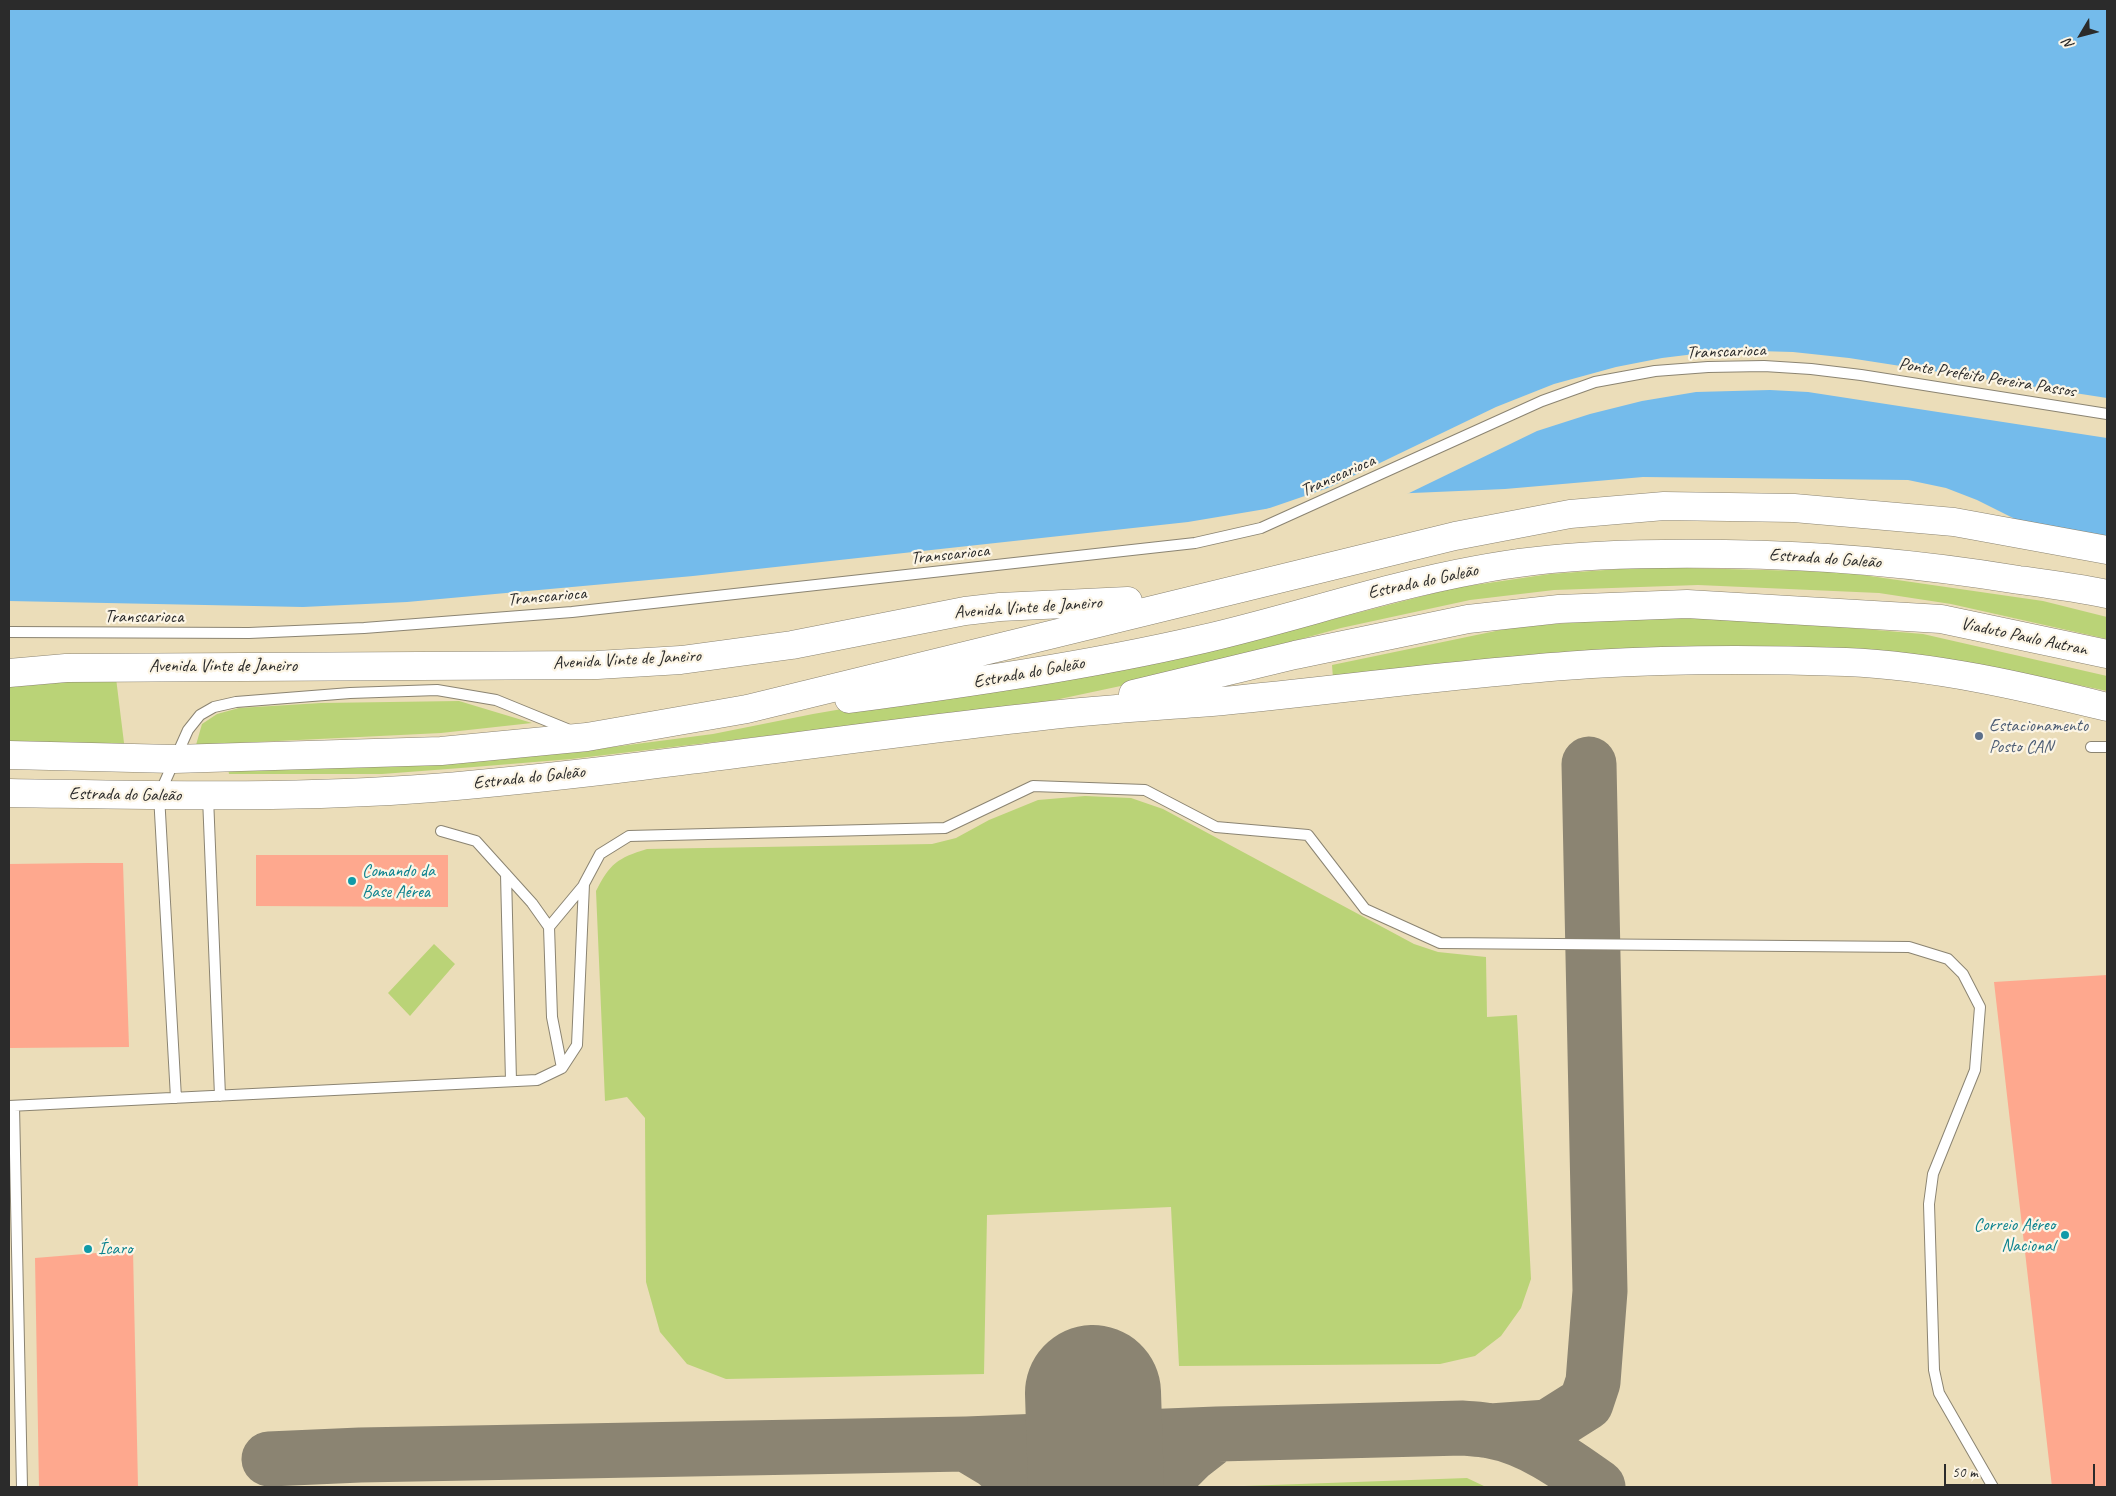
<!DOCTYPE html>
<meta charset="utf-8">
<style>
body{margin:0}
#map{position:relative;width:2116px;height:1496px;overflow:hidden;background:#ebddb9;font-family:Caveat,sans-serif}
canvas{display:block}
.frame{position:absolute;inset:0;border:10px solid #2b2b2b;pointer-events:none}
.north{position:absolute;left:2056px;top:10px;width:50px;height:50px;-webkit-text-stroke:4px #fcf5e5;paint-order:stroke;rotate:233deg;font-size:14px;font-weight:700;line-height:20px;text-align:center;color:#2b2b2b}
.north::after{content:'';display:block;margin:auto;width:18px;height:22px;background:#2b2b2b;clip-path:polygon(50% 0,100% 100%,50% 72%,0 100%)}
.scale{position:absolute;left:1944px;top:1464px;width:151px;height:22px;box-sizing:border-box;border:2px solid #2b2b2b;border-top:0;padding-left:6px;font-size:15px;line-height:18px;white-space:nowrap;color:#2b2b2b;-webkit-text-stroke:4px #fcf5e5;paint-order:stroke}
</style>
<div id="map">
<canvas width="2116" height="1496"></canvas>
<div class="frame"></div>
<div class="north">N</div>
<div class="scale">50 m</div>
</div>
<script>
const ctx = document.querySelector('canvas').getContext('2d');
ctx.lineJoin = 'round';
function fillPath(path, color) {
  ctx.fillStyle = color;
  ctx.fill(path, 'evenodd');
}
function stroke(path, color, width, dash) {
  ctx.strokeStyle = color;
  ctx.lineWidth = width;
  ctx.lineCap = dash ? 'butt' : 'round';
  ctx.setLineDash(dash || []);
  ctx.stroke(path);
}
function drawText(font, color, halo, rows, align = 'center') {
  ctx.font = font + ' Caveat,sans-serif';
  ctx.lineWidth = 4.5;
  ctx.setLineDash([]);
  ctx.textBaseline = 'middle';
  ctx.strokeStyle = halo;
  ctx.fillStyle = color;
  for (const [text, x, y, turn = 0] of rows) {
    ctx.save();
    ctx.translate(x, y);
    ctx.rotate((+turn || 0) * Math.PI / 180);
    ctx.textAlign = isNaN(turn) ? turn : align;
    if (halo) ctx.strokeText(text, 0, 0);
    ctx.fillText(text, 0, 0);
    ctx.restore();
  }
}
fillPath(new Path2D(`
 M1647 567 1842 572 2043 601 2107 617V639L1951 604 1879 593 1698 585 1554 590 1470 600 1341 628 1163 677 1036 704 571 759 474 767 382 774H229L228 768H352L471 762 590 750 713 734 813 714 1272 635 1454 588 1550 574Z
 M1649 617 1746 619 1923 634 2107 676V691L1973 663 1759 649 1333 678 1332 665 1515 627Z
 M116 678 125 751 9 741V687Z
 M459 701 532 723 441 733 196 745 202 724 217 714 239 708 321 703Z
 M1085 796 1131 798 1163 809 1414 944 1438 952 1486 957 1487 1017 1517 1015 1531 1279 1521 1308 1501 1336 1475 1356 1440 1364 1179 1366 1171 1207 987 1215 984 1374 726 1379 687 1364 660 1332 646 1282 645 1118 627 1097 605 1101 596 891C610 864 617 858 647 849L932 844 956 838 989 820 1038 800Z
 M434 944 455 964 410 1016 388 993Z
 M1467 1478 1486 1487H1242L1244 1486Z`), '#bad377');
fillPath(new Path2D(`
 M9 9H2107V544L2017 520 1977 500 1946 488 1908 480 1643 477 1505 489 1343 496 1188 522 693 576 407 602 303 607 9 601Z`), '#74bbeb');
fillPath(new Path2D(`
 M1758 351 1793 352 1849 358 2107 398V438L1808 392 1770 390 1696 392 1642 401 1590 414 1537 431 1403 496 1343 499 1264 512V510L1328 488 1496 407 1554 384 1616 367 1662 358 1711 352Z`), '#ebddb9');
stroke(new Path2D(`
 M1491 1431 1548 1427 1586 1403 1593 1382 1600 1291 1589 764
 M966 1444 996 1462 1023 1487
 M269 1459 360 1455 966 1444 1217 1434 1463 1428C1472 1429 1481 1429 1490 1431 1530 1438 1566 1464 1598 1487
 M1158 1487 1190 1455 1217 1434`), '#8b8472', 55);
stroke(new Path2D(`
 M1093 1393 1096 1487`), '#8b8472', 136);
fillPath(new Path2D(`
 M256 855H448V907L256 906Z
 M88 863H123L129 1047 9 1048V864Z
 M2107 975V1487H2052L1994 982Z
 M133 1250 138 1487H39L35 1258Z`), '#fea88e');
const lane = new Path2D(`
 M9 632 249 633 364 628 572 612 1195 543 1261 528 1542 401 1595 382 1655 371 1708 367 1764 366 1811 369 1861 375 2107 414
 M2091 747H2107
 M208 797 220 1096
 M441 831 476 841 532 903 549 927 552 1017 562 1068
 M506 874 511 1081
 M549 927 584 885
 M176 1098 159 795 188 730 200 715 214 707 236 702 350 693 437 690 496 700 572 731
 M9 1106 537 1080 562 1068 577 1045 584 884 600 854 629 836 945 828 1033 786 1145 790 1216 827 1308 835 1365 909 1440 943 1909 947 1948 959 1963 974 1980 1007 1975 1070 1933 1174 1929 1204 1934 1370 1939 1393 1993 1487
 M14 1106 22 1487`);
const secondary = new Path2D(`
 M9 673 66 668 597 665 681 660 792 645 965 611 1000 607 1128 601
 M1133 694 1295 655 1468 619 1559 609 1687 604 1941 619 2107 654
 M849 699C967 683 1086 666 1203 639 1294 618 1383 587 1476 570 1558 554 1642 553 1725 554 1824 555 1921 564 2019 580 2048 584 2078 588 2107 594
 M9 755 174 759 441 751 587 737 747 709 1455 536 1570 514 1664 506 1794 508 1954 522 2107 550
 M9 793C150 795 292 799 433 788 637 771 840 738 1043 716 1103 709 1163 706 1223 701 1346 689 1469 672 1592 664 1676 659 1762 659 1846 662 1935 666 2022 686 2107 707`);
stroke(lane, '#8b8472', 12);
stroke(secondary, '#8b8472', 29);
stroke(lane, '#fff', 10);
stroke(secondary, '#fff', 28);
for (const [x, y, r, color] of [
 [1979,736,5,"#5c6f8a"],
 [352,881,5,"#0f9aa8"],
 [2065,1235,5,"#0f9aa8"],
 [88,1249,5,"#0f9aa8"]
]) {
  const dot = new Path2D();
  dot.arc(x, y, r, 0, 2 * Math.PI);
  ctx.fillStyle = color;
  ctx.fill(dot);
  stroke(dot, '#fcf5e5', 2);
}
drawText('18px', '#2b2b2b', '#fcf5e5', [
 ["Transcarioca",1726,352,-2],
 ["Ponte Prefeito Pereira Passos",1987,378,9],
 ["Transcarioca",1338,476,-24],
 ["Transcarioca",950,555,-6],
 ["Estrada do Galeão",1825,559,4],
 ["Estrada do Galeão",1423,582,-12],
 ["Transcarioca",547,597,-5],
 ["Avenida Vinte de Janeiro",1028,608,-4],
 ["Transcarioca",144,617],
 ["Viaduto Paulo Autran",2024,637,12],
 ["Avenida Vinte de Janeiro",627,660,-3],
 ["Avenida Vinte de Janeiro",223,666],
 ["Estrada do Galeão",1029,673,-10],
 ["Estrada do Galeão",529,778,-6],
 ["Estrada do Galeão",125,795,1]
]);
drawText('18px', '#4e5e75', '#fcf5e5', [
 ["Estacionamento",1989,726],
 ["Posto CAN",1989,747]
], 'left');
drawText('18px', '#0d838f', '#fcf5e5', [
 ["Comando da",362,871],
 ["Base Aérea",362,892],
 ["Correio Aéreo",2055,1225,"right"],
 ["Nacional",2055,1246,"right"],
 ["Ícaro",98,1249]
], 'left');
</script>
